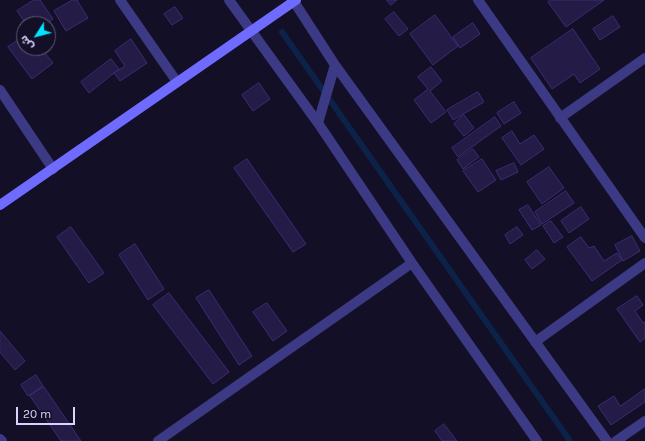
<!DOCTYPE html>
<meta charset="utf-8">
<style>
body{margin:0}
#map{position:relative;width:645px;height:441px;overflow:hidden;background:#130f26;font-family:Karla,"Noto Sans Arabic",sans-serif}
canvas{display:block}
.north{position:absolute;left:16px;top:16px;width:40px;height:40px;box-sizing:border-box;background:#130f26;border:1px solid #625e7d;border-radius:50%;rotate:234deg;font-size:11px;font-weight:700;line-height:16px;text-align:center;color:#d9d4ff}
.north::after{content:'';display:block;margin:auto;width:14px;height:18px;background:#00e5ff;clip-path:polygon(50% 0,100% 100%,50% 72%,0 100%)}
.scale{position:absolute;left:16px;top:407px;width:59px;height:18px;box-sizing:border-box;border:2px solid #d9d4ff;border-top:0;padding-left:5px;font-size:12px;line-height:14px;white-space:nowrap;color:#d9d4ff;-webkit-text-stroke:3px #130f26;paint-order:stroke}
</style>
<div id="map">
<canvas width="645" height="441"></canvas>
<div class="north">ش</div>
<div class="scale">20 m</div>
</div>
<script>
const ctx = document.querySelector('canvas').getContext('2d');
ctx.lineJoin = 'round';
function stroke(path, color, width, dash) {
  ctx.strokeStyle = color;
  ctx.lineWidth = width;
  ctx.lineCap = dash ? 'butt' : 'round';
  ctx.setLineDash(dash || []);
  ctx.stroke(path);
}
function fillPath(path, color) {
  ctx.fillStyle = color;
  ctx.fill(path, 'evenodd');
}
stroke(new Path2D(`
 M282 32 570 441`), '#0c2248', 6);
const building = new Path2D(`
 M34 0H40L53 19 46 24H26L17 11Z
 M73 0H77L88 18 66 31 54 11Z
 M387 0H397L391 5Z
 M551 0H604L566 27 548 2Z
 M175 7 183 18 172 25 164 14Z
 M394 12 408 29 399 36 385 19Z
 M435 15 458 46 433 65 410 34Z
 M613 16 620 27 600 40 593 29Z
 M473 23 480 34 460 48 453 37Z
 M573 29 600 69 580 83 574 74 552 89 531 58Z
 M24 36V48H41L53 63 32 79 8 47Z
 M131 39 147 63 120 81 114 73 125 66 115 51Z
 M111 59 119 69 89 93 81 82Z
 M431 67 442 81 430 91 446 112 431 123 414 100 428 89 418 77Z
 M259 83 270 99 253 111 242 95Z
 M478 92 484 102 453 120 447 110Z
 M514 102 521 113 504 124 497 113Z
 M464 115 474 128 464 136 454 124Z
 M495 117 501 126 458 157 452 148Z
 M512 131 520 144 534 135 544 149 521 165 502 138Z
 M473 149 479 157 463 169 457 160Z
 M247 159 306 244 293 252 234 168Z
 M482 159 496 180 478 192 463 171Z
 M514 163 518 172 501 180 496 171Z
 M549 167 564 188 542 204 527 182Z
 M566 191 574 203 542 224 535 212Z
 M528 205 541 225 532 230 519 210Z
 M581 207 589 219 569 233 561 221Z
 M551 221 563 237 554 243 543 226Z
 M71 227 104 273 89 283 57 237Z
 M517 227 523 235 510 244 505 235Z
 M632 236 640 251 623 261 615 245Z
 M581 237 589 248 594 246 604 261 617 253 622 260 592 281 567 247Z
 M135 244 164 289 148 300 119 255Z
 M537 250 545 259 532 269 525 260Z
 M209 290 252 356 239 365 196 298Z
 M169 293 229 372 213 384 153 305Z
 M637 296 643 305 635 311 643 323 645 322V338L640 342 617 309Z
 M267 303 287 331 273 341 253 312Z
 M0 331 25 361 15 370 0 352Z
 M36 375 43 386 28 396 21 385Z
 M44 387 81 441H61L30 396Z
 M645 389V402L611 425 598 406 614 396 620 406Z
 M444 424 457 441H442L435 431Z`);
fillPath(building, '#241b47');
stroke(building, '#3b2d73', 1);
stroke(new Path2D(`
 M120 0 177 82
 M293 0 335 65 607 441
 M478 0 645 238
 M0 90 53 169
 M560 118 645 58
 M318 123 335 65
 M412 263 537 441
 M535 342 645 263
 M0 439 2 441
 M158 441 412 263 318 123 229 0
 M616 441 645 421`), '#3d3a85', 10);
stroke(new Path2D(`
 M0 205 296 0`), '#6f6bff', 10);
</script>
